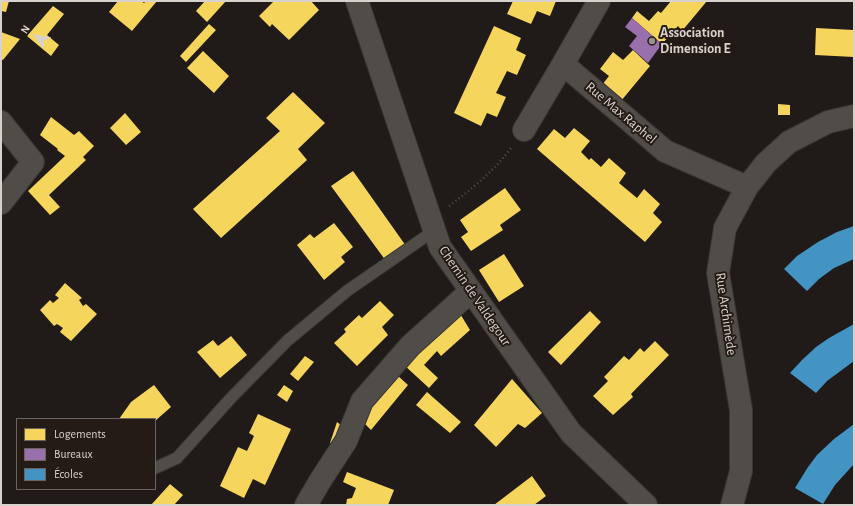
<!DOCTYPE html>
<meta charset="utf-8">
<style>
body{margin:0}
#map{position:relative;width:855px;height:506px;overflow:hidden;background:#201b18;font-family:"Alegreya Sans",sans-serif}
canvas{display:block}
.frame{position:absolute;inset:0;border:2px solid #d8d2cd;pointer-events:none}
.legend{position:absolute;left:16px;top:418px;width:140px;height:72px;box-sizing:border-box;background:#231b14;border:1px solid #6b645e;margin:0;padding:5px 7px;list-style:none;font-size:12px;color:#d8d2cd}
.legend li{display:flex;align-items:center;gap:8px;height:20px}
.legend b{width:20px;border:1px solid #6b645e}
.north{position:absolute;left:16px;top:16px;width:40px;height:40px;-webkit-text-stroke:3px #231b14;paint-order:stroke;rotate:302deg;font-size:11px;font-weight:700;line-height:16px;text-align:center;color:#d8d2cd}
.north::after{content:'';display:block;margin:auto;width:14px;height:18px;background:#d8d2cd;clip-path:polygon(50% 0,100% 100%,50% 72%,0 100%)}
</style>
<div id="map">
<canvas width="855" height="506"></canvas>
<div class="frame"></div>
<ul class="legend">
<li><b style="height:11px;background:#f6d55c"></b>Logements</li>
<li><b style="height:11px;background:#9970ab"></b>Bureaux</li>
<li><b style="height:11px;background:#4393c3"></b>Écoles</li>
</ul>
<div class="north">N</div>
</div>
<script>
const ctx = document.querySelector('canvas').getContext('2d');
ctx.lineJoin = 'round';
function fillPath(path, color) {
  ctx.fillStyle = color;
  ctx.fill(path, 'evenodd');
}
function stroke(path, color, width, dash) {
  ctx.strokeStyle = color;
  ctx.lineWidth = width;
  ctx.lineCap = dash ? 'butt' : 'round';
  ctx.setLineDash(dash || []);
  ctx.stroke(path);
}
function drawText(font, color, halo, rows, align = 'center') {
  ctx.font = font + ' "Alegreya Sans",sans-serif';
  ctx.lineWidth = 4;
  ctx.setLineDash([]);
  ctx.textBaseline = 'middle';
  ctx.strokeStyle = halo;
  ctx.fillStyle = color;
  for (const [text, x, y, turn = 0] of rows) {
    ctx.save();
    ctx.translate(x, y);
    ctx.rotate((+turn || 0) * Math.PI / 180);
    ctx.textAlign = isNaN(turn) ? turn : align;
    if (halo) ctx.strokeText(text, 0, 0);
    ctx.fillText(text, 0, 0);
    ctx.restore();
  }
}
fillPath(new Path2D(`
 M1 1H9L6 12 1 11Z
 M118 1H141L144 3 146 1H157L132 31 109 12Z
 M205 1H226L207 22 196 11Z
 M274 1H311L319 10 289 40 272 24 270 27 259 16Z
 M513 1H556L550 16 537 11 531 24 507 14Z
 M671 1H707L682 31 678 26 662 44 632 18 637 11 649 21 658 11 661 13Z
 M53 6 64 14 47 35 59 45 51 56 27 36Z
 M209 24 216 30 186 62 180 56Z
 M494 26 521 38 516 50 526 55 517 75 507 71 496 93 506 97 497 117 487 113 481 126 454 113Z
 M816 28 854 30V57L815 55Z
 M1 32 20 39 3 60 1 59Z
 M633 50 650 66 621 101 602 85 609 76 600 69 613 52 623 60Z
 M203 51 229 76 214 93 187 68Z
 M293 92 325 123 298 149 307 160 221 238 193 209 280 131 266 118Z
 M778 104 790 105V115H778Z
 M125 113 141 132 126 145 110 128Z
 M51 117 74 135 79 131 94 146 83 157 86 160 49 195 60 207 50 215 28 191 65 156 57 150 58 149 40 135Z
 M574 128 590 141 581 152 589 160 591 158 601 167 609 158 626 173 619 183 637 198 644 189 660 204 653 213 662 222 645 242 537 149 554 129 565 138Z
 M353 171 406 246 386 261 331 186Z
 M505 188 521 210 500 225 503 230 471 251 461 237 468 232 460 220Z
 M334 223 353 247 341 257 345 262 324 280 297 245 310 234 314 238Z
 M504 254 524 286 499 302 479 270Z
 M65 283 82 298 79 300 83 306 86 304 97 314 71 341 60 332 63 328 57 324 54 326 40 310 50 300 53 303 59 298 55 295Z
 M380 301 394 315 382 327 388 335 357 366 334 343 346 332 344 329 359 315 362 318Z
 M590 311 601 322 561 365 548 352Z
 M459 312 470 330 441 356 437 351 424 365 438 378 429 388 404 365Z
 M231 336 247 355 220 378 197 352 213 340 218 346Z
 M655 341 669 355 631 394 633 397 613 415 593 396 608 381 604 377 624 356 629 360 640 348 644 352Z
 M305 356 314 362 298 381 290 374Z
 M397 375 408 385 371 430 363 422 370 402Z
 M512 379 542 413 525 428 518 424 496 447 474 425Z
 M154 385 171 407 155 421V419H119L131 402Z
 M284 385 293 391 287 402 277 395Z
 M427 392 461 422 450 433 416 405Z
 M258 414 291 429 265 485 253 479 244 498 220 486 238 447 247 451 254 436 249 433Z
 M337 422 346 429 339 446 330 443Z
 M347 472 394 490 388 505H346L347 499 352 498 356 488 343 482Z
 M532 476 546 496 534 505H494Z
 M170 484 183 495 174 505H151Z`), '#f6d55c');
fillPath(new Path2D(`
 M632 18 662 44 648 63 629 46 637 36 625 27Z`), '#9970ab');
fillPath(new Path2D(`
 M854 226V259L834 268 819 279 807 291 784 269 797 256 818 242 837 232Z
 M854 324V361L827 381 816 393 790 373 802 360 816 347 829 338Z
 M854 424V464L835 485 823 504 795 488 808 467 817 455 834 439Z`), '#4393c3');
const lane = new Path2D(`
 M155 468 177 458 230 399 287 341 347 291 435 230`);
const street = new Path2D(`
 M357 1 440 247 571 433 646 505
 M599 1 563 64 665 151 747 187
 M1 122 33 162 1 203
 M524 130 563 64
 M306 505 320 481 346 441 362 401 410 346 471 291
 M732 505 741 471V410L718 273 725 228 747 187 766 163 789 142 828 122 854 116`);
stroke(lane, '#3a3734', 13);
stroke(street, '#3a3734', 24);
stroke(new Path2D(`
 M449 206C473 188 493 172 511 148`), '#54514e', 2.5, [1, 3]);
stroke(lane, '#504d49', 11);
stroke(street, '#504d49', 22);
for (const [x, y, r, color] of [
 [652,41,4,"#98928e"]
]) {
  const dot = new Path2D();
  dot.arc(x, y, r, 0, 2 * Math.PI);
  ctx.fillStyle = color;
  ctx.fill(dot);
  stroke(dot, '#231b14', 1.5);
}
drawText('bold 14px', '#d8d2cd', '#231b14', [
 ["Association",660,33],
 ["Dimension E",660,49]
], 'left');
drawText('14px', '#d8d2cd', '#231b14', [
 ["Rue Max Raphel",621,113,40],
 ["Chemin de Valdegour",475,296,56],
 ["Rue Archimède",726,314,82]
]);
</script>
